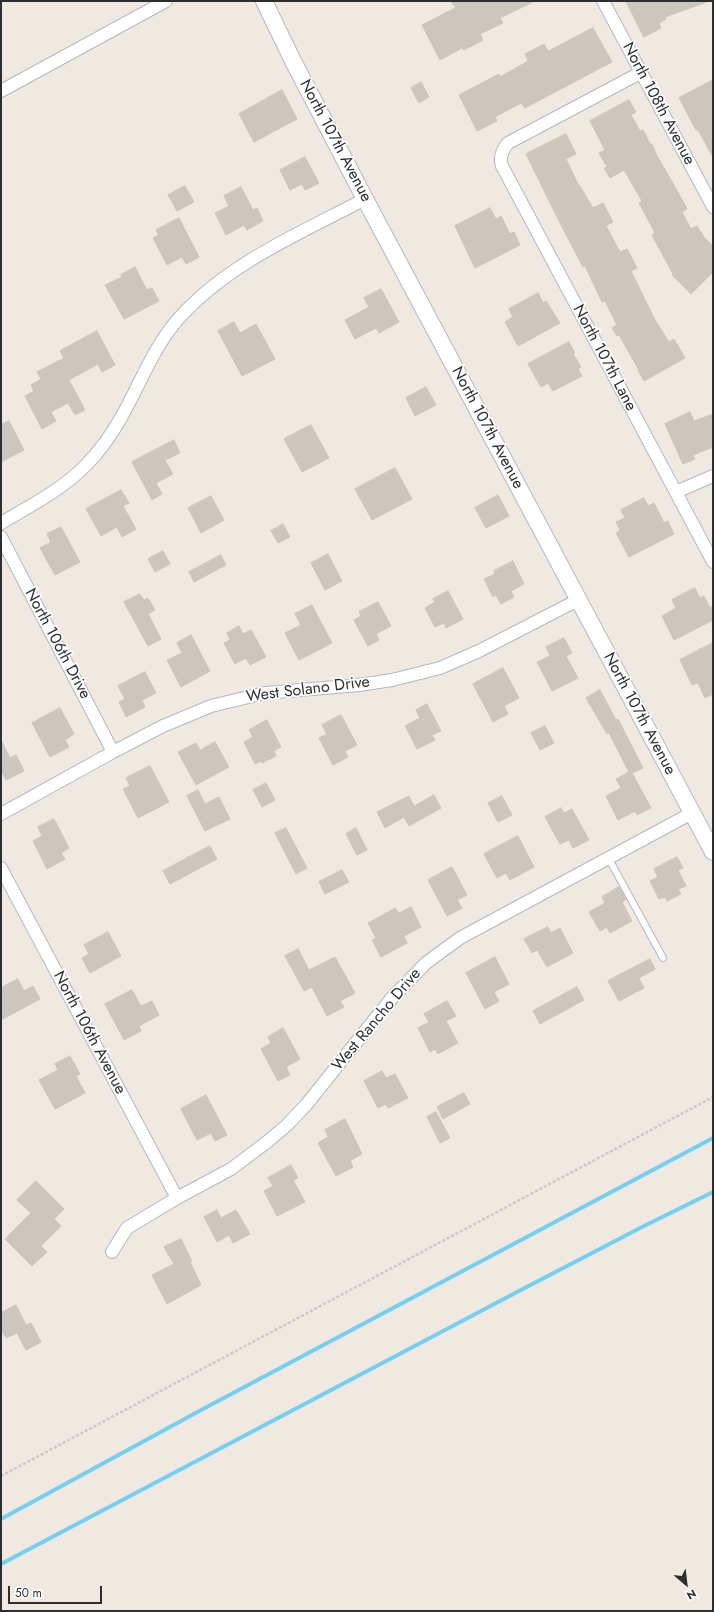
<!DOCTYPE html>
<style>
body{margin:0}
#map{position:relative;width:714px;height:1612px;overflow:hidden;background:#efe9e1;font-family:Jost,sans-serif}
canvas{display:block}
.frame{position:absolute;inset:0;border:2px solid #2e2e2e;pointer-events:none}
.north{position:absolute;left:666px;top:1564px;width:40px;height:40px;-webkit-text-stroke:3px #fff;paint-order:stroke;rotate:152deg;font-size:11px;font-weight:700;line-height:16px;text-align:center;color:#2e2e2e}
.north::after{content:'';display:block;margin:auto;width:14px;height:18px;background:#2e2e2e;clip-path:polygon(50% 0,100% 100%,50% 72%,0 100%)}
.scale{position:absolute;left:8px;top:1586px;width:94px;height:18px;box-sizing:border-box;border:2px solid #2e2e2e;border-top:0;padding-left:5px;font-size:12px;line-height:14px;white-space:nowrap;color:#2e2e2e;-webkit-text-stroke:3px #fff;paint-order:stroke}
</style>
<div id="map">
<canvas width="714" height="1612"></canvas>
<div class="frame"></div>
<div class="north">N</div>
<div class="scale">50 m</div>
</div>
<script>
const ctx = document.querySelector('canvas').getContext('2d');
ctx.lineJoin = 'round';
function stroke(path, color, width, dash) {
  ctx.strokeStyle = color;
  ctx.lineWidth = width;
  ctx.lineCap = dash ? 'butt' : 'round';
  ctx.setLineDash(dash || []);
  ctx.stroke(path);
}
function fillPath(path, color) {
  ctx.fillStyle = color;
  ctx.fill(path, 'evenodd');
}
function drawText(font, color, halo, rows, align = 'center') {
  ctx.font = font + ' Jost,sans-serif';
  ctx.lineWidth = 3.5;
  ctx.setLineDash([]);
  ctx.textBaseline = 'middle';
  ctx.strokeStyle = halo;
  ctx.fillStyle = color;
  for (const [text, x, y, turn = 0] of rows) {
    ctx.save();
    ctx.translate(x, y);
    ctx.rotate((+turn || 0) * Math.PI / 180);
    ctx.textAlign = isNaN(turn) ? turn : align;
    if (halo) ctx.strokeText(text, 0, 0);
    ctx.fillText(text, 0, 0);
    ctx.restore();
  }
}
stroke(new Path2D(`
 M1 1519 203 1409 713 1138
 M1 1564 519 1291 644 1226 713 1192`), '#75cff0', 4);
const building = new Path2D(`
 M451 1H535L500 18 503 23 480 34 483 40 464 50 462 48 440 60 422 25 455 8Z
 M626 1H707V2L665 17 666 19 659 23 661 28 644 37Z
 M593 28 612 62 525 108 521 103 495 117 497 121 477 131 459 95 499 74 500 77 528 61 525 54 544 44 548 51Z
 M713 80V157L698 130H696L679 98Z
 M421 82 429 97 419 103 411 88Z
 M282 90 297 119 254 142 239 114Z
 M629 100 636 112 631 115 640 131 643 130 650 144H652L656 154 679 194 687 209 682 212 691 229 697 226 704 237 713 246V272L691 294 672 275 673 274 652 235 655 233 639 203 642 201 624 170 610 178 604 168 607 167 599 153 605 150 590 121Z
 M566 134 576 154 566 159 579 186H580L593 208 603 203 613 222 606 226 620 252 627 249 637 268 631 271 655 320 669 342 674 339 685 358 644 381 638 370H639L619 335 617 336 612 328 617 325 605 301 602 302 585 266 583 267 559 221 526 154Z
 M305 157 319 183 305 190 302 184 290 190 280 170Z
 M185 186 194 202 177 211 168 195Z
 M241 187 253 210 257 208 263 221 247 230 244 225 226 235 215 213 229 206 224 196Z
 M490 208 496 219 501 216 510 234 514 232 520 245 475 268 455 226Z
 M179 218 199 257 186 264 182 257 167 265 153 238 159 235 156 230Z
 M135 267 147 290 152 288 159 301 124 319 105 285 122 277 121 275Z
 M381 289 399 322 379 333 376 328 355 339 345 320 369 307 364 298Z
 M538 293 543 303 546 301 560 323 518 346 505 322 513 317 509 309Z
 M234 322 240 333 256 324 275 359 242 376 218 331Z
 M97 331 115 365 102 372 98 364 69 380 85 410 75 415 68 403 51 412 56 421 42 429 25 396 34 391 31 385 41 379 37 372 64 358 60 351Z
 M569 342 575 353 573 354 581 367 578 369 582 376 553 391 548 383 541 387 528 364Z
 M426 387 436 405 415 416 406 398Z
 M690 412 694 421 713 414V447L693 455 695 459 683 464 665 424Z
 M9 421 24 450 1 462V425Z
 M311 425 329 458 302 472 284 439Z
 M174 440 180 453 165 460 173 474 156 483 162 494 152 500 132 462Z
 M395 468 412 499 372 520 355 489Z
 M121 490 129 503 123 506 136 529 122 537 117 527 101 536 86 509Z
 M498 495 509 516 486 528 475 508Z
 M211 496 224 520 201 533 188 508Z
 M644 498 648 506 654 503 664 523 668 521 674 534 629 557 616 533 620 530 616 522 625 518 621 510Z
 M283 524 290 537 278 543 271 531Z
 M61 527 80 562 55 575 40 548 51 542 47 534Z
 M163 551 170 564 155 572 148 559Z
 M328 554 342 581 325 590 311 563Z
 M221 555 226 565 194 582 189 572Z
 M513 561 524 584 511 591 514 597 501 604 496 595 493 597 484 579 495 574 494 571Z
 M695 588 700 598 704 596 710 608 713 606V620L674 640 662 616 676 608 672 600Z
 M448 591 463 619 446 628 444 623 435 627 425 608 435 602 433 599Z
 M140 594 144 600 148 598 155 610 148 614 161 639 148 646 124 602Z
 M378 602 391 626 376 634 379 640 368 646 354 620 361 616 359 612Z
 M312 605 332 643 299 660 285 633 301 625 295 614Z
 M239 626 243 634 251 630 266 657 250 665 246 658 235 664 224 643 230 640 227 633Z
 M191 635 210 671 181 687 167 660 182 653 177 643Z
 M564 638 572 653 566 656 578 678 552 691 537 662 550 656 546 647Z
 M713 643V694L705 698 698 683 692 685 680 660Z
 M503 668 519 698 504 706 508 714 493 722 473 684Z
 M145 672 156 693 142 700 145 707 126 717 119 702 125 699 118 686Z
 M600 690 616 720 618 719 643 768 632 773 651 808 637 815 635 811 618 820 606 796 621 788 616 779 629 772 609 733 607 734 586 698Z
 M427 704 441 731 432 735 435 740 417 749 405 726 420 718 416 710Z
 M60 708 74 734 65 740 69 747 50 757 32 723Z
 M341 715 357 745 345 751 348 757 333 765 319 738 327 734 322 725Z
 M267 720 281 747 274 751 276 756 262 763 261 761 255 764 244 742 253 737 249 730Z
 M545 726 554 743 540 750 531 733Z
 M1 740 10 758 16 755 24 771 6 780 1 770Z
 M215 742 229 767 196 785 178 752 196 743 200 750Z
 M150 766 169 802 138 818 123 789 130 786 126 778Z
 M266 783 275 800 262 807 253 790Z
 M198 790 205 804 219 797 230 819 205 831 187 796Z
 M434 795 441 808 409 826 404 817 385 828 377 812 409 796 414 806Z
 M502 796 512 815 498 822 488 803Z
 M561 808 564 813 572 809 589 840 573 848 569 840 560 844 545 817Z
 M54 819 69 848 61 853 65 859 47 869 33 841 42 836 38 827Z
 M286 828 307 868 296 874 275 833Z
 M356 828 367 850 357 855 346 834Z
 M518 836 534 867 510 880 506 873 497 878 484 854Z
 M210 846 217 859 170 884 163 871Z
 M677 857 683 868 678 870 686 886 678 889 681 894 667 901 665 897 659 899 650 881 658 877 654 869Z
 M452 867 467 895 457 900 462 908 447 916 428 880Z
 M342 870 349 882 325 894 319 882Z
 M619 887 626 900 622 902 632 921 610 933 607 927 600 931 589 912 605 903 602 897Z
 M411 907 421 927 404 936 407 943 381 957 372 940 376 938 368 923 395 908 399 913Z
 M548 927 551 933 560 928 573 953 547 967 537 950 532 953 524 939Z
 M108 932 121 956 90 973 82 958 89 954 84 945Z
 M298 949 309 970 335 957 355 993 340 1001 344 1007 327 1016 312 987 304 991 285 956Z
 M495 957 509 984 494 992 499 1001 485 1009 466 973Z
 M650 959 655 969 639 978 644 988 619 1001 608 981Z
 M18 979 24 991 33 986 40 999 1 1020V988Z
 M577 987 584 1000 540 1024 533 1011Z
 M132 990 141 1006 152 1001 159 1015 139 1026 141 1031 124 1040 105 1004Z
 M447 1001 456 1016 446 1021 458 1043 438 1054 435 1049 430 1052 418 1028 429 1022 424 1014Z
 M283 1028 300 1059 286 1067 290 1075 278 1081 261 1049 271 1043 268 1037Z
 M70 1056 80 1074 76 1076 85 1093 55 1109 39 1080 58 1070 55 1064Z
 M382 1071 386 1078 395 1074 408 1098 388 1108 386 1104 378 1108 364 1081Z
 M464 1093 470 1104 443 1119 437 1107Z
 M206 1095 227 1135 215 1141 211 1133 197 1140 181 1109Z
 M436 1112 450 1138 440 1143 427 1117Z
 M345 1119 362 1154 350 1161 353 1167 336 1176 318 1143 328 1137 325 1130Z
 M291 1165 298 1178 293 1180 305 1202 277 1216 264 1191 273 1186 268 1178Z
 M36 1181 64 1209 54 1219 61 1226 41 1246 47 1252 32 1266 5 1239 31 1213 17 1200Z
 M217 1210 221 1218 236 1210 250 1234 233 1243 229 1235 217 1242 204 1217Z
 M181 1239 192 1261 190 1262 201 1285 167 1304 152 1275 174 1264 164 1247Z
 M16 1305 26 1325 31 1323 41 1342 26 1350 17 1333 6 1338 1 1329V1313Z`);
fillPath(building, '#cbc7bf');
stroke(building, '#cbc5ba', 1);
const lane = new Path2D(`
 M609 859 663 958`);
const street = new Path2D(`
 M603 1 713 207
 M640 73 508 143C502 150 499 157 502 166L713 562
 M1 91 166 1
 M676 492 713 476
 M1 523C30 506 63 489 86 465 100 451 112 434 122 416 140 384 155 344 180 317 230 262 301 233 365 199
 M1 537 113 752
 M1 814 113 752 163 726 211 706 265 693 359 685 392 680 440 668 479 651 578 600
 M1 868 177 1198
 M112 1252 127 1228 177 1198 231 1169 267 1142 287 1125 306 1105 391 999 426 963 460 938 692 813`);
const secondary = new Path2D(`
 M264 1 293 61 365 199 713 852`);
stroke(lane, '#b4b7c1', 8);
stroke(street, '#b4b7c1', 14);
stroke(secondary, '#b4b7c1', 18);
stroke(new Path2D(`
 M1 1476 713 1097`), '#c9c9c9', 2.5, [3, 2]);
stroke(lane, '#fff', 6);
stroke(street, '#fff', 12);
stroke(secondary, '#fff', 16);
drawText('16px', '#2e2e2e', '#fff', [
 ["North 108th Avenue",658,104,62],
 ["North 107th Avenue",335,141,62],
 ["North 107th Lane",604,358,62],
 ["North 107th Avenue",487,428,62],
 ["North 106th Drive",57,644,62],
 ["West Solano Drive",308,690,-7],
 ["North 107th Avenue",639,714,62],
 ["West Rancho Drive",377,1020,-50],
 ["North 106th Avenue",89,1033,62]
]);
</script>
